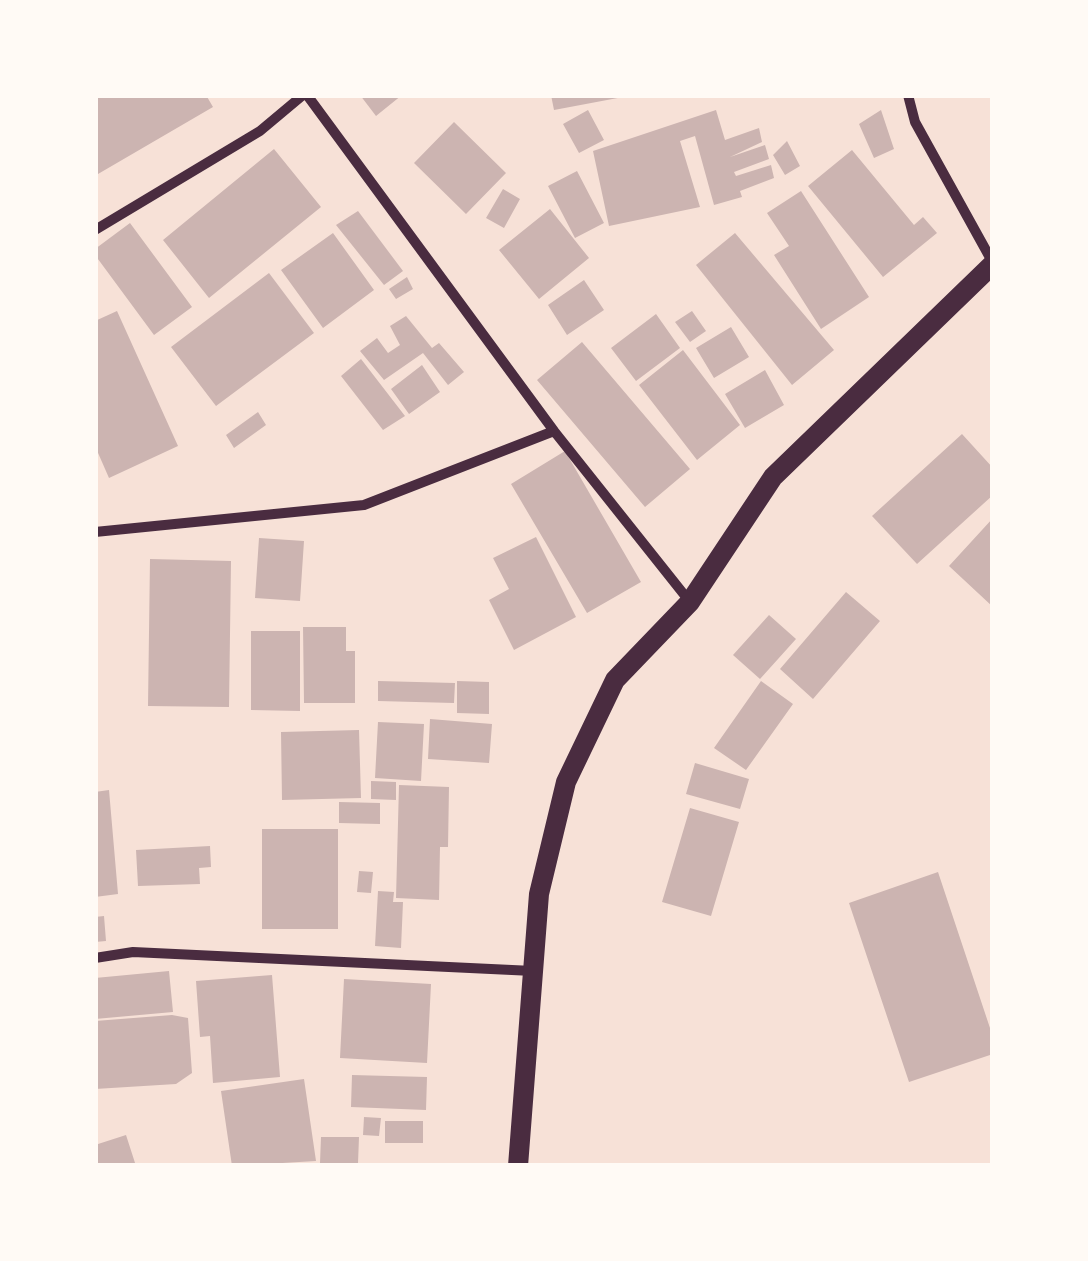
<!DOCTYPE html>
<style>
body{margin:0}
#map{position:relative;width:1088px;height:1261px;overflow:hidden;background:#f7e1d7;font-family:"PT Sans",sans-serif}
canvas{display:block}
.frame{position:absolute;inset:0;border:98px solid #fffaf5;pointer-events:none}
</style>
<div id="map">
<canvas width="1088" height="1261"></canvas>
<div class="frame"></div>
</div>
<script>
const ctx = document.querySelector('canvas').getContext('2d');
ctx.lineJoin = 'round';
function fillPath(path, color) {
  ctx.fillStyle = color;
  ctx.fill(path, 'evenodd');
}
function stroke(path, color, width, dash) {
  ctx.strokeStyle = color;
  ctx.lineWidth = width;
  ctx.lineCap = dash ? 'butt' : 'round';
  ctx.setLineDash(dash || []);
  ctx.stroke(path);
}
fillPath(new Path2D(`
 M95 95H206L213 107 98 174Z
 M360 95H402L376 116Z
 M551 95H623V97L554 110Z
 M588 110 604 140 579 153 563 124Z
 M716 110 725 140 759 128 762 142 730 157 765 145 769 159 734 172 736 176 771 165 774 178 740 191 742 197 714 205 695 136 680 141 700 207 609 226 593 151Z
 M881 110 894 149 874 158 859 124Z
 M454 122 506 173 466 214 414 163Z
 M787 141 800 166 785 175 773 155Z
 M274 149 321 207 209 298 163 240Z
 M852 150 914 225 923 217 937 233 883 277 808 186Z
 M577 171 604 223 575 238 548 186Z
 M503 189 520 199 504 228 486 218Z
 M801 191 869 297 821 329 774 255 789 246 767 213Z
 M550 209 589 258 539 299 499 250Z
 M358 211 403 271 384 285 336 225Z
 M130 223 192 307 154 335 95 255V249Z
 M333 233 374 290 323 328 281 270Z
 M735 233 834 350 792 385 696 265Z
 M269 273 314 333 216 406 171 347Z
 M407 277 413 289 396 299 389 289Z
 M584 280 604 310 567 335 548 305Z
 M117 311 178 446 109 478 95 446V321Z
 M692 311 706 331 690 342 675 322Z
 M656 314 680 348 636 381 611 348Z
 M406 316 432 348 439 343 464 372 448 385 423 353 384 380 360 351 377 338 388 353 400 345 390 326Z
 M731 327 749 357 714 378 696 348Z
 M582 342 690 469 645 507 537 380Z
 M683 350 740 425 697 460 639 385Z
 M361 359 405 416 383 430 341 376Z
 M422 365 440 392 409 414 391 389Z
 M765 370 784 405 745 428 725 394Z
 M258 412 266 425 234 448 226 435Z
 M962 434 993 468V495L917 564 872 516Z
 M565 451 641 582 587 613 511 484Z
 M993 518V607L949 566Z
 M536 537 576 617 514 650 489 600 509 589 493 558Z
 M259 538 304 541 300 601 255 598Z
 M150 559 231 561 229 707 148 706Z
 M846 592 880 621 813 699 780 669Z
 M769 615 796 639 760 679 733 655Z
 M303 627H346V651H355V703H304Z
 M251 631H300V711L251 710Z
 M378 681 455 683 454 703 378 701Z
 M457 681 489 682V714L457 713Z
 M761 681 793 704 746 770 714 748Z
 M430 719 492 724 489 763 428 759Z
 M378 722 424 724 421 781 375 778Z
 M359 730 361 798 282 800 281 732Z
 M695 763 749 779 740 809 686 794Z
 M371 781 396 782V800L371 799Z
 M399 785 449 787 448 847H440L439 900 396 898Z
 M109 790 118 894 95 897V792Z
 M339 802 380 803V824L339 823Z
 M690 808 739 822 711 916 662 902Z
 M262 829H338V929H262Z
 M210 846 211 867 199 868 200 884 138 886 136 850Z
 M359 871 373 872 371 893 357 892Z
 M938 872 993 1037V1054L909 1082 849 903Z
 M378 891 394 892 393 902H403L401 948 375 946Z
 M104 916 106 941 95 942V917Z
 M169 971 173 1012 95 1019V978Z
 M272 975 280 1077 213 1083 210 1036 200 1037 196 981Z
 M344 979 431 984 427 1063 340 1058Z
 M172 1015 188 1018 192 1073 176 1084 95 1089V1021Z
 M352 1075 427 1077 426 1110 351 1107Z
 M304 1079 316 1161 232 1166 221 1091Z
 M364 1117 381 1118 379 1136 363 1135Z
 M385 1121H423V1143H385Z
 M126 1135 136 1166H95V1145Z
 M321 1137H359L358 1163H320Z`), '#ccb4b1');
stroke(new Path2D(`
 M307 95 554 431 690 602
 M908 95 915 122 993 263
 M95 230 260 131 303 95
 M95 532 364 505 554 431
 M95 958 133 952 533 971`), '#4a2c40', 10);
stroke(new Path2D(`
 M518 1166 539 894 566 782 615 680 690 602 773 477 993 264`), '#4a2c40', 20);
</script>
